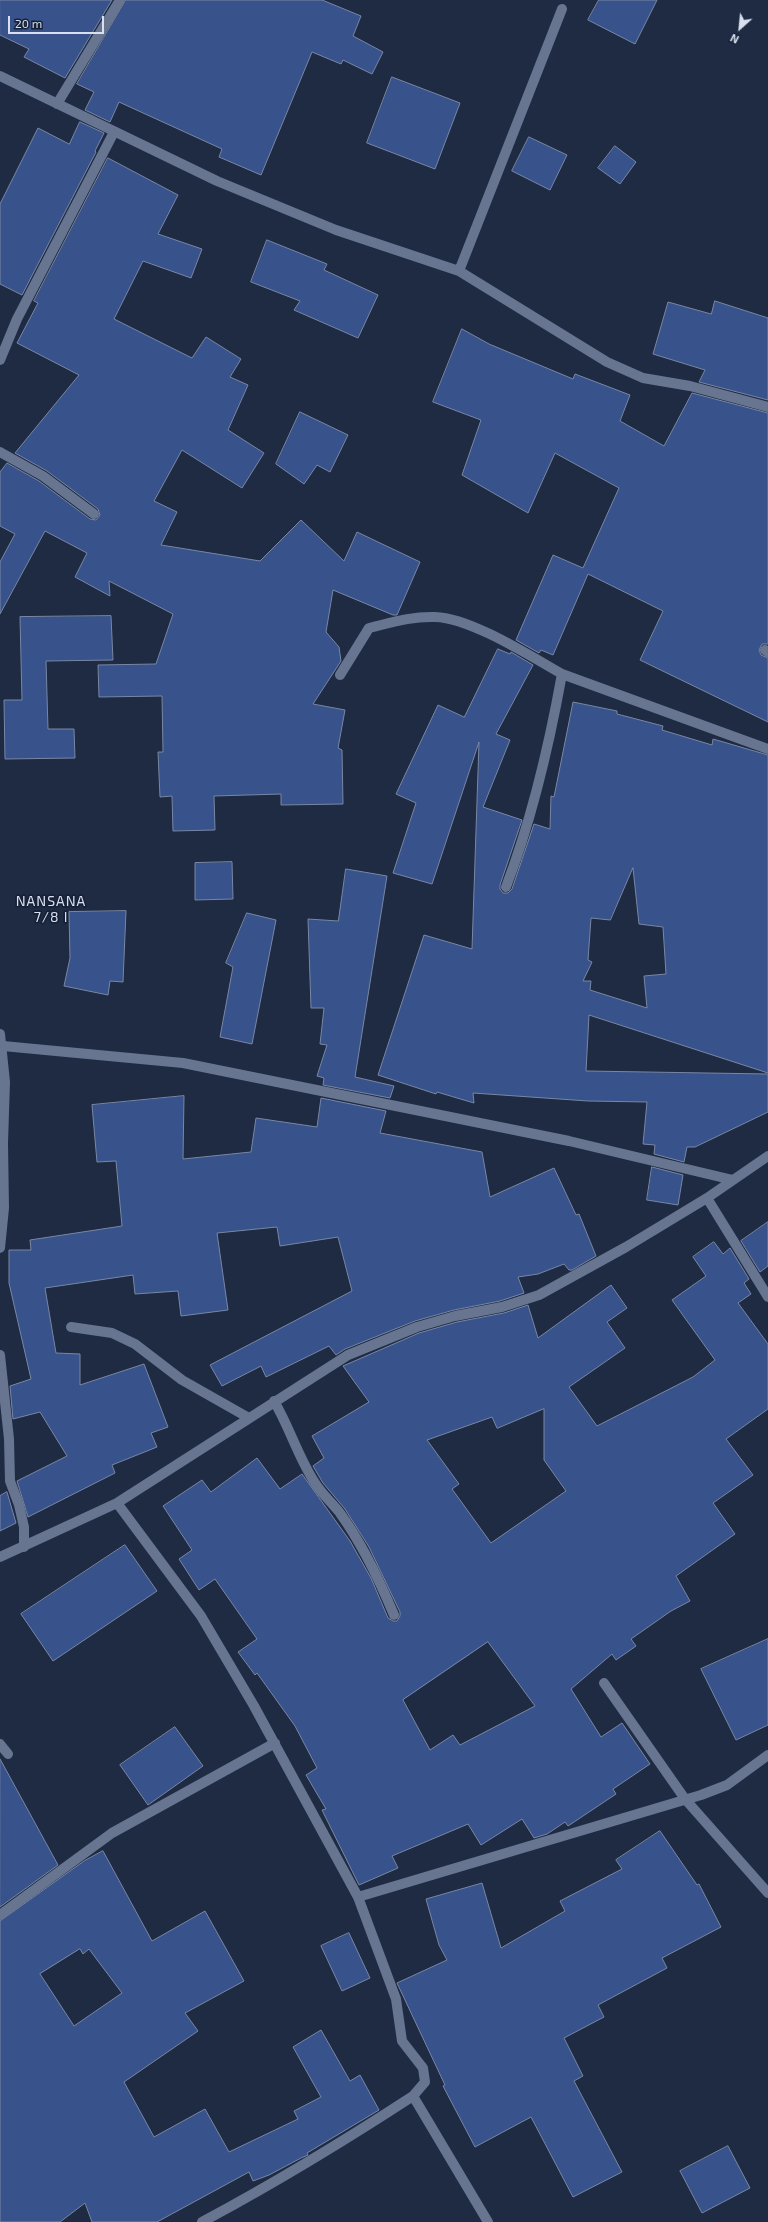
<!DOCTYPE html>
<style>
body{margin:0}
#map{position:relative;width:768px;height:2222px;overflow:hidden;background:#1f2b43;font-family:"Exo 2",sans-serif}
canvas{display:block}
.north{position:absolute;left:720px;top:8px;width:40px;height:40px;-webkit-text-stroke:3px #162138;paint-order:stroke;rotate:207deg;font-size:11px;font-weight:700;line-height:16px;text-align:center;color:#d8e0f0}
.north::after{content:'';display:block;margin:auto;width:14px;height:18px;background:#d8e0f0;clip-path:polygon(50% 0,100% 100%,50% 72%,0 100%)}
.scale{position:absolute;left:8px;top:16px;width:96px;height:18px;box-sizing:border-box;border:2px solid #d8e0f0;border-top:0;padding-left:5px;font-size:12px;line-height:14px;white-space:nowrap;color:#d8e0f0;-webkit-text-stroke:3px #162138;paint-order:stroke}
</style>
<div id="map">
<canvas width="768" height="2222"></canvas>
<div class="north">N</div>
<div class="scale">20 m</div>
</div>
<script>
const ctx = document.querySelector('canvas').getContext('2d');
ctx.lineJoin = 'round';
function fillPath(path, color) {
  ctx.fillStyle = color;
  ctx.fill(path, 'evenodd');
}
function stroke(path, color, width, dash) {
  ctx.strokeStyle = color;
  ctx.lineWidth = width;
  ctx.lineCap = dash ? 'butt' : 'round';
  ctx.setLineDash(dash || []);
  ctx.stroke(path);
}
function drawText(font, color, halo, rows, align = 'center') {
  ctx.font = font + ' "Exo 2",sans-serif';
  ctx.lineWidth = 3.5;
  ctx.setLineDash([]);
  ctx.textBaseline = 'middle';
  ctx.strokeStyle = halo;
  ctx.fillStyle = color;
  for (const [text, x, y, turn = 0] of rows) {
    ctx.save();
    ctx.translate(x, y);
    ctx.rotate((+turn || 0) * Math.PI / 180);
    ctx.textAlign = isNaN(turn) ? turn : align;
    if (halo) ctx.strokeText(text, 0, 0);
    ctx.fillText(text, 0, 0);
    ctx.restore();
  }
}
const building = new Path2D(`
 M0 0H112L65 78 24 57 29 49 0 35Z
 M126 0H322L361 16 353 36 383 52 372 74 343 60 341 64 312 52 261 175 219 157 222 149 119 102 110 122 85 110 94 92 77 84Z
 M599 0H657L635 44 588 20Z
 M392 77 460 103 435 169 367 143Z
 M80 122 104 133 95 151 96 152 22 295 0 284V204L38 128 69 144Z
 M529 137 567 155 550 190 512 171Z
 M615 146 636 162 620 184 598 168Z
 M108 158 178 195 158 234 202 249 191 278 143 261 114 319 192 358 206 337 241 359 230 377 248 385 228 430 264 453 242 488 182 450 154 501 177 512 161 545 260 561 301 520 344 561 357 532 420 562 397 615H393L333 590 326 632 339 647 341 661 313 704 345 710 338 748 342 750 343 804 281 805V794L214 796 215 830 173 831 172 796 160 797 158 752H163L162 696 99 697 98 665 156 664 173 614 109 581 110 596 75 577 87 553 45 531 0 614V562L15 534 0 526V472L7 463 39 481 90 519 96 520 100 515 98 509 47 471 15 453 79 375 17 343 38 303 34 301Z
 M267 240 327 264 324 270 378 295 358 338 294 310 300 301 251 282Z
 M715 301 768 318V400L699 382 705 370 653 354 668 302 711 314Z
 M462 329 489 344 573 379 575 374 630 395 620 421 664 446 692 393 768 413V644H762L759 650 761 655 768 658V722L640 660 663 611 588 574 553 655 541 650 539 653 516 640 553 555 583 568 619 488 555 453 528 513 462 475 481 420 433 402Z
 M300 412 348 435 330 472 317 465 304 484 276 464Z
 M111 616 113 660 46 661 48 729H74L75 758 5 759 4 700H22L20 617Z
 M498 649 510 654 511 652 533 665 496 734 510 740 483 807 522 820 500 885V889L503 893H508L512 889 534 824 550 829 551 796 554 797 573 702 617 711V714L663 726 662 730 712 745 713 739 768 755V1073L589 1015 586 1071 768 1074V1112L695 1147H687L684 1162 654 1154 655 1145 643 1144 647 1102 588 1101 473 1093 474 1103 437 1092 436 1094 378 1075 424 935 472 949 479 742 432 884 393 873 416 803 396 794 438 705 464 717ZM633 868 639 924 663 927 666 974 644 976 647 1008 590 990 591 981H583L592 962 588 960 591 918 610 920Z
 M232 862 233 899 195 900V863Z
 M346 869 387 876 355 1077 394 1086 390 1098 323 1085 324 1078 317 1076 327 1045 320 1044 324 1008H311L308 919 338 921Z
 M126 911 123 982 110 981 108 995 64 986 70 958 69 912Z
 M247 913 276 920 252 1044 220 1037 233 967 226 963Z
 M184 1096 183 1159 251 1152 256 1118 317 1127 321 1098 386 1111 380 1133 482 1152 490 1197 554 1168 576 1215 579 1214 596 1256 572 1270H569L564 1264 538 1274 518 1277 524 1293 500 1301 454 1310 415 1321 345 1349 336 1355 329 1346 266 1377 261 1366 222 1386 210 1365 352 1291 338 1237 280 1246 277 1227 217 1233 228 1310 181 1316 178 1291 135 1294 133 1275 45 1288 56 1353 80 1354V1385L144 1364 168 1427 151 1433 157 1447 112 1465 115 1473 28 1517 17 1481 67 1456 40 1412 13 1419 10 1386 31 1379 9 1283V1250H31L30 1240 122 1226 116 1161 97 1162 92 1105Z
 M652 1167 683 1175 678 1205 647 1200Z
 M768 1222V1266L760 1272 741 1241Z
 M714 1242 723 1254 730 1248 749 1279 744 1283 751 1294 738 1303 768 1344V1409L726 1439 753 1475 713 1503 735 1534 676 1576 690 1601 671 1611 631 1639 636 1646 616 1660 612 1654 571 1689 601 1737 622 1723 650 1764 613 1789 616 1794 568 1826 565 1822 547 1834 534 1838 522 1819 481 1845 468 1824 392 1856 398 1868 359 1885 322 1810 326 1809 306 1775 317 1768 295 1726 257 1673 255 1675 238 1652 257 1639 215 1579 199 1590 179 1559 192 1550 163 1506 202 1480 211 1492 257 1458 280 1489 302 1474 350 1541 371 1578 388 1618 393 1621H397L400 1616V1612L369 1547 345 1509 323 1483 313 1466 324 1458 312 1436 369 1402 343 1366 419 1333 457 1322 504 1313 528 1305 538 1338 611 1285 627 1308 607 1322 625 1348 569 1387 597 1426 693 1377 715 1360 672 1300 706 1276 693 1257ZM544 1409V1460L566 1491 491 1543 452 1489 459 1484 427 1440 492 1417 497 1428ZM488 1642 535 1706 460 1745 453 1735 430 1750 403 1700Z
 M7 1492 16 1523 0 1531V1496Z
 M125 1545 157 1591 53 1661 21 1614Z
 M768 1639V1725L736 1740 701 1669Z
 M175 1727 203 1766 148 1805 120 1765Z
 M0 1759 58 1865 0 1907Z
 M660 1831 697 1885 699 1884 721 1927 662 1958 667 1968 598 2005 604 2017 564 2038 583 2076 574 2081 622 2172 573 2197 531 2117 475 2147 443 2086 445 2085 397 1983 447 1960 439 1945 426 1899 482 1883 501 1948 565 1911 560 1901 622 1869 616 1860Z
 M103 1851 152 1941 205 1911 244 1981 185 2013 198 2031 124 2082 154 2137 205 2109 229 2152 298 2119 294 2111 321 2097 293 2047 321 2030 350 2081 360 2075 379 2110 307 2153 308 2155 301 2158 269 2175 253 2181 249 2172 157 2222H92L85 2203 60 2222H0V1921L84 1861ZM80 1949 83 1954 89 1949 122 1993 74 2026 40 1974Z
 M349 1933 370 1978 342 1991 321 1946Z
 M728 2146 750 2188 702 2213 680 2171Z`);
fillPath(building, '#38528b');
stroke(building, '#7887a4', 1);
stroke(new Path2D(`
 M71 1327 112 1333 135 1344 182 1380 249 1418`), '#677591', 10);
stroke(new Path2D(`
 M0 76 217 181 336 230 459 271 607 362 643 378 690 386 768 407
 M57 104 120 0
 M459 271 562 9
 M0 360 17 319 114 132
 M0 452 43 476 94 514
 M765 650 768 652
 M340 675 369 628C390 623 412 616 435 617 471 618 530 656 562 674
 M506 887C532 819 549 746 562 674L768 749
 M0 1034 5 1082 3 1143 4 1208 0 1248
 M3 1046 183 1063 569 1141 733 1180
 M707 1198 768 1297
 M0 1355 9 1439 10 1481 19 1505 24 1527V1547
 M274 1401C290 1428 298 1457 315 1483 322 1494 332 1503 340 1513 363 1545 379 1579 394 1615
 M117 1503 201 1616 254 1706 358 1897 701 1795 727 1785 768 1755
 M0 1557 117 1503 348 1355 417 1327 455 1316 502 1307 539 1295 626 1247 707 1198 768 1156
 M604 1683 685 1799 768 1893
 M0 1744 8 1754
 M0 1915 112 1833 275 1743
 M413 2096 488 2222
 M202 2222C275 2183 344 2141 413 2096L425 2082 423 2068 402 2041 396 1999 358 1897`), '#677591', 10);
ctx.letterSpacing = '1px';
drawText('14px', '#d8e0f0', '#162138', [
 ["NANSANA",51,901],
 ["7/8 I",51,917]
]);
ctx.letterSpacing = '0px';
</script>
